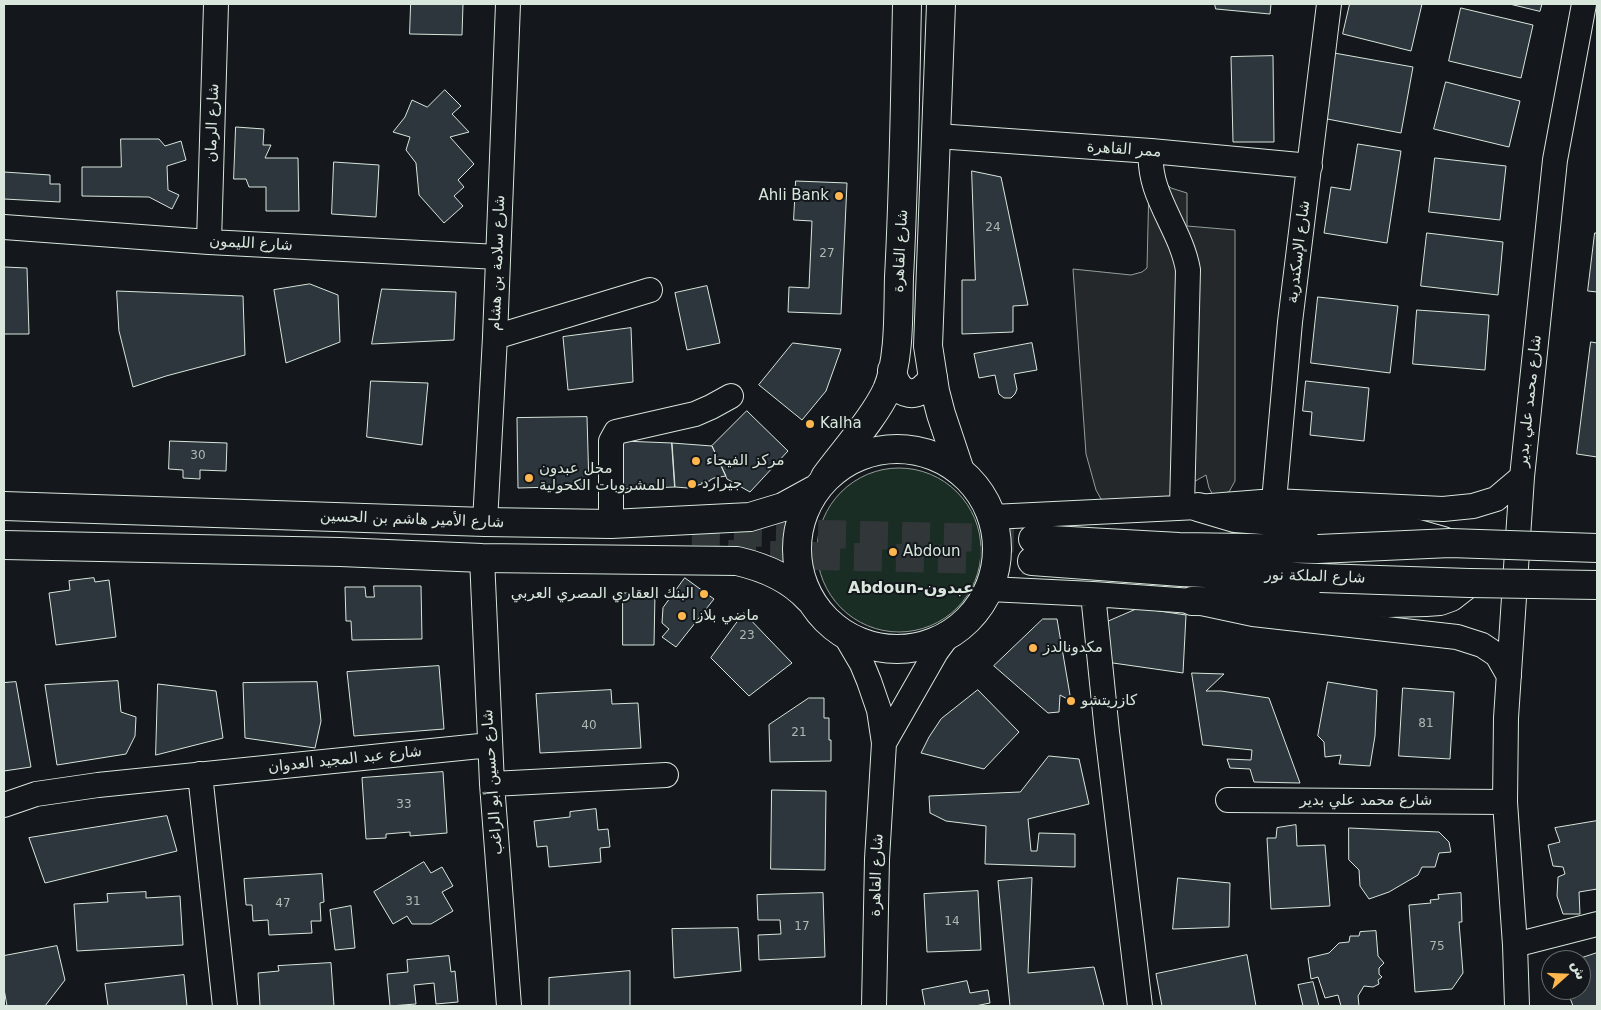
<!DOCTYPE html>
<meta charset="utf-8">
<style>
body{margin:0}
#map{position:relative;width:1601px;height:1010px;overflow:hidden;background:#14181c;font-family:"DejaVu Sans",Cairo,sans-serif}
canvas{display:block}
.frame{position:absolute;inset:0;border:5px solid #d8e6dc;pointer-events:none}
.north{position:absolute;left:1541px;top:950px;width:50px;height:50px;box-sizing:border-box;background:#14181c;border:1px solid #626a69;border-radius:50%;rotate:70deg;font-size:14px;font-weight:700;line-height:20px;text-align:center;color:#d8e6dc}
.north::after{content:'';display:block;margin:auto;width:18px;height:22px;background:#ffb74d;clip-path:polygon(50% 0,100% 100%,50% 72%,0 100%)}
</style>
<div id="map">
<canvas width="1601" height="1010"></canvas>
<div class="frame"></div>
<div class="north">ش</div>
</div>
<script>
const ctx = document.querySelector('canvas').getContext('2d');
ctx.lineJoin = 'round';
function fillPath(path, color) {
  ctx.fillStyle = color;
  ctx.fill(path, 'evenodd');
}
function stroke(path, color, width, dash) {
  ctx.strokeStyle = color;
  ctx.lineWidth = width;
  ctx.lineCap = dash ? 'butt' : 'round';
  ctx.setLineDash(dash || []);
  ctx.stroke(path);
}
function drawText(font, color, halo, rows, align = 'center') {
  ctx.font = font + ' "DejaVu Sans",Cairo,sans-serif';
  ctx.lineWidth = 4;
  ctx.setLineDash([]);
  ctx.textBaseline = 'middle';
  ctx.strokeStyle = halo;
  ctx.fillStyle = color;
  for (const [text, x, y, turn = 0] of rows) {
    ctx.save();
    ctx.translate(x, y);
    ctx.rotate((+turn || 0) * Math.PI / 180);
    ctx.textAlign = isNaN(turn) ? turn : align;
    if (halo) ctx.strokeText(text, 0, 0);
    ctx.fillText(text, 0, 0);
    ctx.restore();
  }
}
const green = new Path2D(`
 M817 550a82 82 0 1 1 164 0a82 82 0 1 1-164 0Z`);
fillPath(green, '#1a2d24');
stroke(green, '#939e99', 1);
const parking = new Path2D(`
 M1162 180 1171 188 1187 193V226L1235 230V481L1229 492 1213 495 1209 488 1206 475 1183 488 1168 498 1109 502 1101 499 1096 490 1086 454 1073 269 1131 275 1142 272 1147 268 1149 184Z`);
fillPath(parking, '#24282b');
stroke(parking, '#939e99', 1);
const building = new Path2D(`
 M411 4H463L462 35 410 34Z
 M1215 4H1271L1270 14 1216 9Z
 M1350 4H1422L1411 51 1343 34Z
 M1510 4H1542L1540 11Z
 M1461 8 1533 25 1521 78 1449 61Z
 M1334 53 1413 67 1401 133 1322 118Z
 M1273 56 1274 142H1233L1231 57Z
 M1446 82 1520 101 1509 147 1434 129Z
 M445 90 461 106 452 114 469 132 450 137 474 164 458 180 464 187 454 196 463 206 444 223 419 195 416 163 406 150 410 137 393 132 405 117 412 100 427 107Z
 M236 127 264 129 263 145H271L265 158H298L299 211H266V187H249L246 179H234Z
 M121 139H159L165 146 181 141 186 160 167 166 168 190 179 195 172 209 149 197 82 196V167H121Z
 M1358 144 1401 151 1387 243 1324 233 1331 187 1350 190Z
 M1435 158 1506 166 1500 220 1429 212Z
 M334 162 379 165 376 217 332 214Z
 M972 171 1001 177 1028 305 1013 306V332L962 334V280H975Z
 M4 172 50 175V184H60V202L4 199Z
 M796 181 847 183 841 314 788 312 789 287 809 288 812 221 794 220Z
 M1427 233 1503 242 1498 295 1421 286Z
 M1595 233H1597V292L1588 291Z
 M4 267 27 268 29 334H4Z
 M310 284 338 295 340 342 286 363 274 290Z
 M707 286 720 343 687 350 675 293Z
 M382 289 456 292 454 340 372 344Z
 M117 291 243 296 245 355 166 376 133 387 119 331Z
 M1318 297 1398 306 1390 373 1311 363Z
 M1417 310 1489 315 1485 370 1413 364Z
 M631 328 633 382 568 390 563 337Z
 M1591 342 1597 343V457L1577 454Z
 M793 343 841 349 826 391 802 420 759 385Z
 M1032 343 1037 370 1014 374 1017 389 1015 394 1011 398H1004L999 394 995 375 979 378 974 354Z
 M371 381 428 383 422 445 367 437Z
 M1306 381 1369 388 1364 441 1310 435 1312 412 1303 411Z
 M747 411 788 451 750 492 727 479 712 446Z
 M587 417 589 486 518 488 517 418Z
 M170 441 227 443 226 471 200 470V479L183 478V470L169 469Z
 M622 441 672 443 675 487 622 489Z
 M672 443 712 446 726 476 714 478 710 480V481L702 482V484L688 488 675 487Z
 M94 578 95 582 109 580 116 637 56 645 49 593 70 590 69 581Z
 M685 578 714 599 676 647 662 637 669 629 662 623 663 608Z
 M374 586H421L422 639 352 640 351 621H346L345 587H365L366 597H374Z
 M623 593H655L654 645H623Z
 M1139 608 1186 615 1183 673 1106 662 1100 625Z
 M744 613 792 663 749 696 711 658Z
 M1043 619H1057L1071 701 1060 695 1059 712 1048 713 994 666Z
 M439 666 444 729 354 736 347 672Z
 M1192 673 1224 674 1206 691H1221L1269 698 1300 783 1254 782 1250 769 1230 768 1227 759 1251 760 1252 750 1203 745Z
 M118 681 121 712 136 717 135 736 126 754 57 765 45 685Z
 M16 682 31 767 4 771V683Z
 M317 682 321 721 315 748 245 738 243 683Z
 M1328 682 1377 690 1375 736 1370 766 1339 764 1341 755 1325 757 1324 742 1318 736Z
 M158 684 216 691 223 738 156 755Z
 M1403 688 1454 692 1450 759 1399 756Z
 M611 690 612 704 638 703 641 748 540 753 536 694Z
 M978 690 1019 732 984 769 921 753 929 737 941 719Z
 M809 698H824V718H829V740H831V761L770 762 769 725Z
 M1049 756 1079 759 1089 804 1028 819 1031 851H1037L1039 833 1075 834V867L985 864 986 826 946 821 930 813 929 796 1020 792Z
 M443 772 447 833 410 836V832L386 834V838L366 839 362 778Z
 M772 790 826 791 825 870 771 869Z
 M596 809 598 830 608 829 610 847 600 848 601 862 549 867 547 846 537 847 534 821 570 817V812Z
 M167 816 177 851 45 883 29 838Z
 M1597 821V889L1579 892 1580 914H1563L1557 896 1558 877 1565 874 1563 867 1553 866 1548 845 1560 842 1555 828Z
 M1296 825 1297 846 1325 845 1330 906 1271 909 1267 838H1276L1277 828Z
 M1349 828 1439 832 1449 842 1451 852 1439 853 1435 867H1422L1418 875 1389 892 1369 899 1360 886 1359 870 1349 860Z
 M424 862 431 873 442 867 453 886 442 892 453 911 431 924H412L407 916 393 924 374 892Z
 M322 874 324 902 320 903 321 921H311L312 933 269 935 268 920 253 921 252 905H246L244 879Z
 M1032 878 1028 973 1094 967 1104 1006H1010L998 881Z
 M1178 878 1230 883 1229 927 1173 929Z
 M978 891 981 950 927 952 924 894Z
 M146 892V898L180 896 183 945 77 951 74 904 108 902 107 894Z
 M823 893 825 957 759 960 758 935 781 934 780 920H758L757 895Z
 M1461 893 1462 922H1459L1463 973 1452 989 1415 992 1409 905 1431 903 1430 900 1439 899 1438 895Z
 M351 906 355 948 335 950 330 910Z
 M738 928 741 971 674 978 672 929Z
 M1376 931 1378 956 1384 963 1379 968V974L1382 977 1378 980 1379 984 1373 987 1364 986 1358 996 1359 1006H1341L1338 995 1325 998 1318 977 1311 979 1308 958 1329 953 1339 943 1349 942 1350 936H1359L1360 932Z
 M57 946 65 980 45 1006H7L4 989V956Z
 M1597 953V1006H1573L1567 990H1581V960H1575Z
 M1247 955 1256 1006H1162L1156 974Z
 M449 956 451 972 455 971 458 1002 436 1004 434 983 414 985 416 1004 390 1006 387 974 408 972 407 960Z
 M331 963 334 1006H260L258 973 279 971 278 966Z
 M630 971V1006H549V978Z
 M184 975 187 1006H108L105 984Z
 M967 981 970 993 988 990 990 1003 975 1006H925L922 990Z
 M1313 982 1319 1006H1303L1298 985Z`);
fillPath(building, '#2c363c');
stroke(building, '#d8e6dc', 1);
stroke(new Path2D(`
 M692 531 1033 539
 M728 554 1032 561`), '#313739', 28, [28, 14]);
const minor = new Path2D(`
 M937 136 1151 151 1310 166
 M1151 151C1147 195 1181 228 1188 270L1182 507
 M4 227 209 242 498 257
 M209 242 216 4
 M495 337 650 290
 M1274 501 1290 322 1329 4
 M992 517 1198 507 1274 501 1443 509 1473 506 1496 499 1522 477
 M485 522 495 337 508 4
 M611 524V441L616 432 695 414 711 407 731 396
 M482 558 492 784 509 1006
 M989 589 1093 594 1192 601 1253 614 1457 637 1482 645 1497 655 1509 676
 M1093 594 1107 732 1140 1006
 M845 635 862 664 869 681 879 710 884 743 877 859 874 1006
 M884 743 936 652 947 637
 M200 774 225 1006
 M492 784 666 775
 M1228 800 1505 802
 M4 805 36 794 98 785 490 745
 M1515 945 1597 924
 M1517 1006 1515 945 1505 802 1506 718 1522 477 1555 160 1584 4`);
const major = new Path2D(`
 M941 4 928 346 935 391 941 414 960 471
 M892 370C896 398 920 401 933 377
 M825 477C844 451 874 418 887 390 900 360 898 310 899 277 904 186 905 95 907 4`);
const highway = new Path2D(`
 M797 549a100 100 0 1 1 200 0a100 100 0 1 1-200 0Z
 M4 506 485 522 611 524 750 517 783 507 814 490
 M1198 507 1235 518 1248 519 1404 530 1443 541
 M1033 539 1179 547 1318 549
 M4 545 340 552 482 558 737 561C763 567 791 579 809 599
 M1032 561 1181 572 1320 578
 M1192 601 1389 603 1426 602 1440 601 1451 597 1469 583`);
stroke(minor, '#d8e6dc', 26);
stroke(major, '#d8e6dc', 30);
stroke(highway, '#d8e6dc', 30);
stroke(minor, '#14181c', 24);
stroke(major, '#14181c', 28);
stroke(highway, '#14181c', 28);
const highwayBridge = new Path2D(`
 M1318 549 1450 543 1597 548
 M1320 578 1469 583 1597 585`);
stroke(highwayBridge, '#d8e6dc', 30, []);
stroke(highwayBridge, '#14181c', 28);
for (const [x, y, r, color] of [
 [839,196,5,"#ffb74d"],
 [810,424,5,"#ffb74d"],
 [696,461,5,"#ffb74d"],
 [529,478,5,"#ffb74d"],
 [692,484,5,"#ffb74d"],
 [893,552,5,"#ffb74d"],
 [704,594,5,"#ffb74d"],
 [682,616,5,"#ffb74d"],
 [1033,648,5,"#ffb74d"],
 [1071,701,5,"#ffb74d"]
]) {
  const dot = new Path2D();
  dot.arc(x, y, r, 0, 2 * Math.PI);
  ctx.fillStyle = color;
  ctx.fill(dot);
  stroke(dot, '#14181c', 2);
}
drawText('12px', '#adbab4', null, [
 ["24",993,228],
 ["27",827,254],
 ["30",198,456],
 ["23",747,636],
 ["81",1426,724],
 ["40",589,726],
 ["21",799,733],
 ["33",404,805],
 ["31",413,902],
 ["47",283,904],
 ["14",952,922],
 ["17",802,927],
 ["75",1437,947]
]);
drawText('15px', '#d8e6dc', '#14181c', [
 ["شارع الرمان",213,123,-88],
 ["ممر القاهرة",1124,150,4],
 ["شارع الليمون",251,244,3],
 ["شارع القاهرة",901,251,-87],
 ["شارع الإسكندرية",1299,252,-83],
 ["شارع سلامة بن هشام",498,263,-88],
 ["شارع محمد علي بدير",1530,401,-84],
 ["شارع الأمير هاشم بن الحسين",412,520,2],
 ["شارع الملكة نور",1315,577,2],
 ["شارع عبد المجيد العدوان",345,760,-6],
 ["شارع حسين أبو الراغب",493,782,-94],
 ["شارع محمد علي بدير",1366,801],
 ["شارع القاهرة",877,875,-88]
]);
drawText('15px', '#d8e6dc', '#14181c', [
 ["Ahli Bank",829,196,"right"],
 ["Kalha",820,424],
 ["مركز الفيحاء",706,461],
 ["محل عبدون",539,469],
 ["للمشروبات الكحولية",539,486],
 ["جيرارد",702,484],
 ["Abdoun",903,552],
 ["البنك العقاري المصري العربي",694,594,"right"],
 ["ماضي بلازا",692,616],
 ["مكدونالدز",1043,648],
 ["كازريتشو",1081,701]
], 'left');
drawText('bold 16px', '#d8e6dc', '#14181c', [
 ["Abdoun-عبدون",911,589]
]);
</script>
